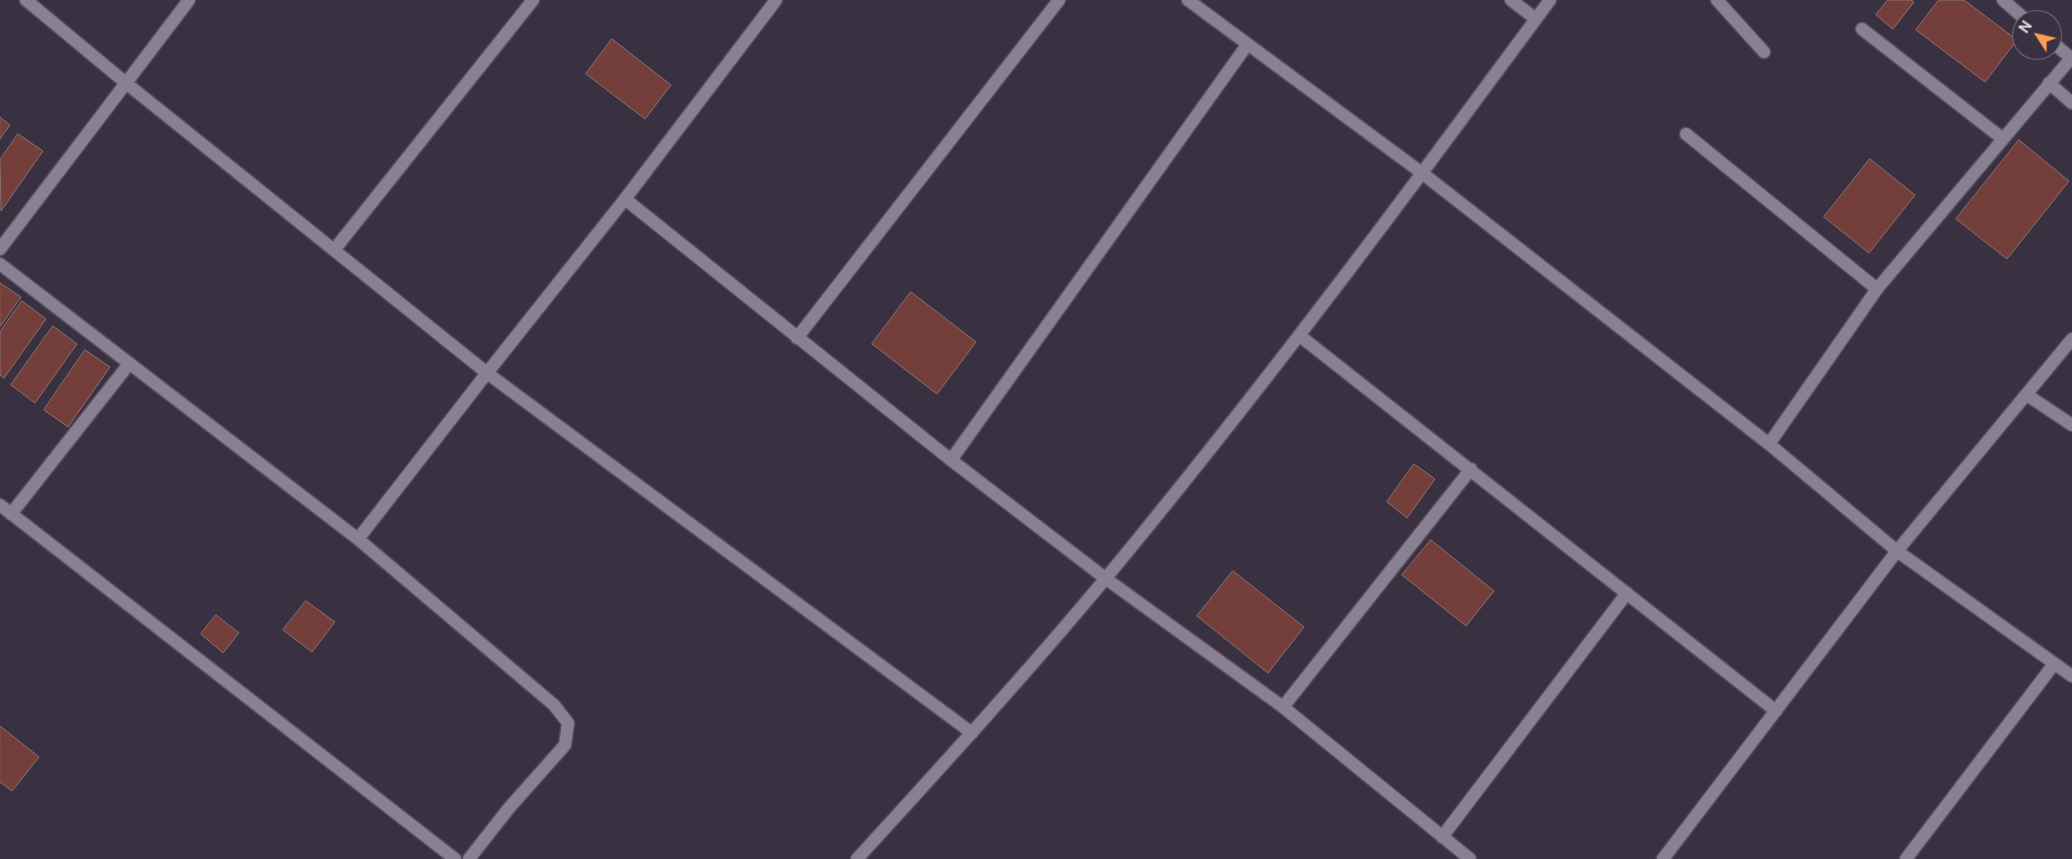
<!DOCTYPE html>
<style>
body{margin:0}
#map{position:relative;width:2072px;height:859px;overflow:hidden;background:#393041;font-family:"Public Sans",sans-serif}
canvas{display:block}
.north{position:absolute;left:2012px;top:10px;width:50px;height:50px;box-sizing:border-box;background:#393041;border:1px solid #7c7483;border-radius:50%;rotate:305deg;font-size:14px;font-weight:700;line-height:20px;text-align:center;color:#e1dbe6}
.north::after{content:'';display:block;margin:auto;width:18px;height:22px;background:#fd9c55;clip-path:polygon(50% 0,100% 100%,50% 72%,0 100%)}
</style>
<div id="map">
<canvas width="2072" height="859"></canvas>
<div class="north">N</div>
</div>
<script>
const ctx = document.querySelector('canvas').getContext('2d');
ctx.lineJoin = 'round';
function fillPath(path, color) {
  ctx.fillStyle = color;
  ctx.fill(path, 'evenodd');
}
function stroke(path, color, width, dash) {
  ctx.strokeStyle = color;
  ctx.lineWidth = width;
  ctx.lineCap = dash ? 'butt' : 'round';
  ctx.setLineDash(dash || []);
  ctx.stroke(path);
}
const building = new Path2D(`
 M1888 0H1911L1914 2 1893 29 1876 15Z
 M1939 0H1964L2017 40 1985 82 1916 30Z
 M612 39 671 85 645 119 586 74Z
 M0 117 10 125 0 139Z
 M18 134 43 151 1 211 0 160Z
 M2019 140 2069 181 2007 259 1956 219Z
 M1870 159 1915 195 1869 253 1824 217Z
 M0 283 21 297 0 327Z
 M911 292 976 342 937 394 872 344Z
 M22 301 46 319 4 378 0 375V332Z
 M53 326 77 344 35 403 11 385Z
 M85 350 110 367 68 427 44 410Z
 M1414 464 1435 479 1407 518 1387 502Z
 M1431 540 1494 591 1466 626 1402 575Z
 M1233 571 1304 627 1268 673 1197 616Z
 M306 601 335 622 312 652 283 630Z
 M216 615 239 633 223 653 201 634Z
 M0 726 39 757 12 791 0 782Z`);
fillPath(building, '#743f3b');
stroke(building, '#8b726f', 1);
const minor = new Path2D(`
 M26 0 126 83 487 373 972 733
 M1511 0 1536 19
 M1550 0 1422 173 1769 444
 M1717 0 1764 52
 M2003 0 2026 20
 M1862 29 2003 139
 M2052 42 2071 58
 M2072 57 1877 289 1769 444 1897 551 2072 339
 M2049 83 2072 103
 M1686 134 1877 289
 M625 199 951 460 1105 578 1283 707 1470 859
 M0 249 189 0
 M334 250 533 0
 M0 264 358 539 554 705 568 723 565 745 509 808 469 859
 M1300 336 1776 711
 M797 338 1059 0
 M2027 395 2072 425
 M951 460 1247 45
 M0 505 455 859
 M11 514 129 364
 M358 539 487 373 625 199 776 0
 M1283 707 1471 469
 M1442 837 1627 593
 M857 859C941 767 1026 674 1106 578 1215 446 1320 310 1422 173L1188 0
 M1663 859 1897 551 2072 676
 M1906 859 2054 664`);
stroke(minor, '#564e5c', 15);
stroke(minor, '#8a8094', 12);
</script>
